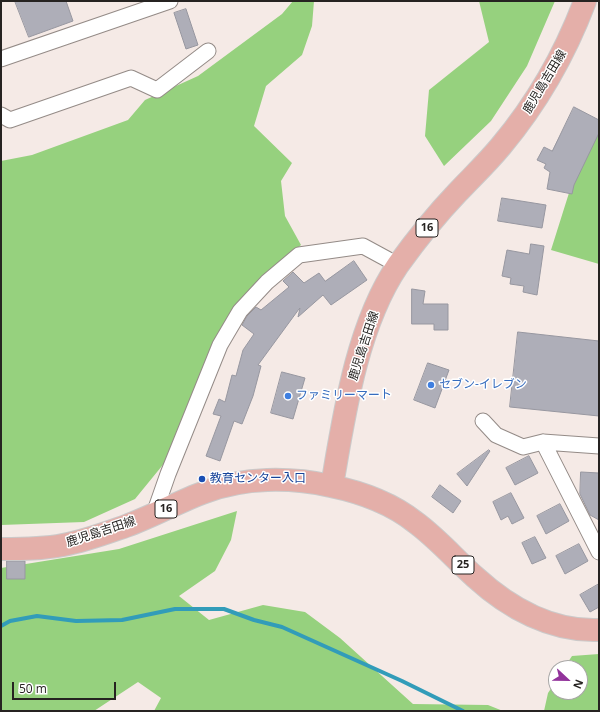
<!DOCTYPE html>
<meta charset="utf-8">
<style>
body{margin:0}
#map{position:relative;width:600px;height:712px;overflow:hidden;background:#f5eae6;font-family:"Open Sans",sans-serif}
canvas{display:block}
.frame{position:absolute;inset:0;border:2px solid #262321;pointer-events:none}
.north{position:absolute;left:548px;top:660px;width:40px;height:40px;box-sizing:border-box;background:#fff;border:1px solid #a8a7a6;border-radius:50%;rotate:112deg;font-size:11px;font-weight:700;line-height:16px;text-align:center;color:#262321}
.north::after{content:'';display:block;margin:auto;width:14px;height:18px;background:#92339b;clip-path:polygon(50% 0,100% 100%,50% 72%,0 100%)}
.scale{position:absolute;left:12px;top:682px;width:104px;height:18px;box-sizing:border-box;border:2px solid #262321;border-top:0;padding-left:5px;font-size:12px;line-height:14px;white-space:nowrap;color:#262321;-webkit-text-stroke:3px #fff;paint-order:stroke}
</style>
<div id="map">
<canvas width="600" height="712"></canvas>
<div class="frame"></div>
<div class="north">N</div>
<div class="scale">50 m</div>
</div>
<script>
const ctx = document.querySelector('canvas').getContext('2d');
ctx.lineJoin = 'round';
function fillPath(path, color) {
  ctx.fillStyle = color;
  ctx.fill(path, 'evenodd');
}
function stroke(path, color, width, dash) {
  ctx.strokeStyle = color;
  ctx.lineWidth = width;
  ctx.lineCap = dash ? 'butt' : 'round';
  ctx.setLineDash(dash || []);
  ctx.stroke(path);
}
function drawText(font, color, halo, rows, align = 'center') {
  ctx.font = font + ' "Open Sans","Noto Sans JP",sans-serif';
  ctx.lineWidth = 3;
  ctx.setLineDash([]);
  ctx.textBaseline = 'middle';
  ctx.strokeStyle = halo;
  ctx.fillStyle = color;
  for (const [text, x, y, turn = 0] of rows) {
    ctx.save();
    ctx.translate(x, y);
    ctx.rotate((+turn || 0) * Math.PI / 180);
    ctx.textAlign = isNaN(turn) ? turn : align;
    if (halo) ctx.strokeText(text, 0, 0);
    ctx.fillText(text, 0, 0);
    ctx.restore();
  }
}
fillPath(new Path2D(`
 M293 1H314L312 26 302 55 266 86 254 126 292 163 281 181 285 216 301 245 255 285 166 461 135 499 84 522 1 525V161L32 155 128 120 145 100 198 76 282 14Z
 M479 1H555L527 66 491 121 444 166 425 136 429 90 489 42Z
 M599 120V264L551 250 586 139Z
 M237 511 231 540 215 571 179 596 209 620 263 605 305 612 340 638 413 704 488 705 503 711H154L161 698 138 682 94 711H1V568L119 549Z
 M599 654V711H544L548 693 556 681V692H580V668H564L572 656Z`), '#96d17e');
stroke(new Path2D(`
 M1 626 10 621 37 616 76 621 122 620 175 609H224L254 620 282 627 402 681 463 711`), '#329cb9', 4);
const building = new Path2D(`
 M15 1H66L73 21 29 37Z
 M186 9 198 45 186 49 174 13Z
 M574 107 599 120V133L574 185 572 194 547 189 550 172 544 168 546 164 537 160 544 147 552 151Z
 M502 198 546 205 542 228 498 221Z
 M531 244 544 246 537 295 523 292 524 286 510 284 511 278 502 276 507 250 529 254Z
 M354 261 367 280 331 305 323 295 298 317 300 308 299 309 258 365 261 366 253 396 242 424 234 421 220 461 206 456 221 416 213 414 219 399 225 402 232 375 236 376 243 350 254 334 242 325 247 316 256 307 261 310 289 287 283 281 293 272 304 283 319 273 325 281Z
 M412 289 425 291 423 304H448V330H434V324H412Z
 M518 332 599 341V416L510 407Z
 M428 363 449 370 435 408 414 400Z
 M282 372 305 378 293 419 271 413Z
 M489 450 490 451 467 486 457 474Z
 M529 456 538 473 515 485 506 468Z
 M581 472 599 473V520L590 515 580 494Z
 M440 485 461 501 453 513 432 497Z
 M511 493 524 518 512 524 508 516 501 520 493 502Z
 M560 504 569 521 546 534 537 516Z
 M535 537 546 558 532 564 522 543Z
 M579 544 588 561 565 574 556 556Z
 M7 561H25V579H7Z
 M599 584V607L590 612 580 595Z`);
fillPath(building, '#aeaeb8');
stroke(building, '#9797a0', 1);
const minor = new Path2D(`
 M1 59 170 1
 M1 115 10 120 131 78 157 90 208 51
 M483 421 496 435 523 447 543 442 599 446
 M543 442 599 552
 M154 514 168 474 220 345 240 311 267 282 299 255 363 246 398 265`);
const primary = new Path2D(`
 M332 486C344 415 357 325 398 265 416 240 436 215 457 193 472 177 487 163 501 146 537 103 565 54 585 1
 M1 549C22 549 43 549 63 545 85 541 106 533 126 526 153 516 178 502 205 492 244 477 290 477 331 486 360 492 391 503 415 522 437 538 455 559 475 577 509 608 552 632 599 630`);
stroke(minor, '#948b87', 17);
stroke(primary, '#cbcaca', 24);
stroke(minor, '#fff', 15);
stroke(primary, '#e4afa9', 22);
for (const [x, y, r, color] of [
 [431,385,4,"#3f7fe0"],
 [288,396,4,"#3f7fe0"],
 [202,479,4,"#1a4fb4"]
]) {
  const dot = new Path2D();
  dot.arc(x, y, r, 0, 2 * Math.PI);
  ctx.fillStyle = color;
  ctx.fill(dot);
  stroke(dot, '#fff', 1.5);
}
for (const [x, y, w] of [
 [427,228,22],
 [166,509,22],
 [463,565,22]
]) {
  const box = new Path2D();
  box.roundRect(x - w / 2, y - 9, w, 18, 3);
  ctx.fillStyle = '#fff';
  ctx.fill(box);
  stroke(box, '#262321', 1);
}
drawText('bold 11px', '#262321', null, [
 ["16",427,228],
 ["16",166,509],
 ["25",463,565]
]);
drawText('12px', '#262321', '#fff', [
 ["鹿児島吉田線",545,82,-59],
 ["鹿児島吉田線",364,346,-72],
 ["鹿児島吉田線",101,532,-18]
]);
drawText('12px', '#366cbe', '#fff', [
 ["セブン-イレブン",439,385],
 ["ファミリーマート",296,396]
], 'left');
drawText('12px', '#164399', '#fff', [
 ["教育センター入口",210,479]
], 'left');
</script>
